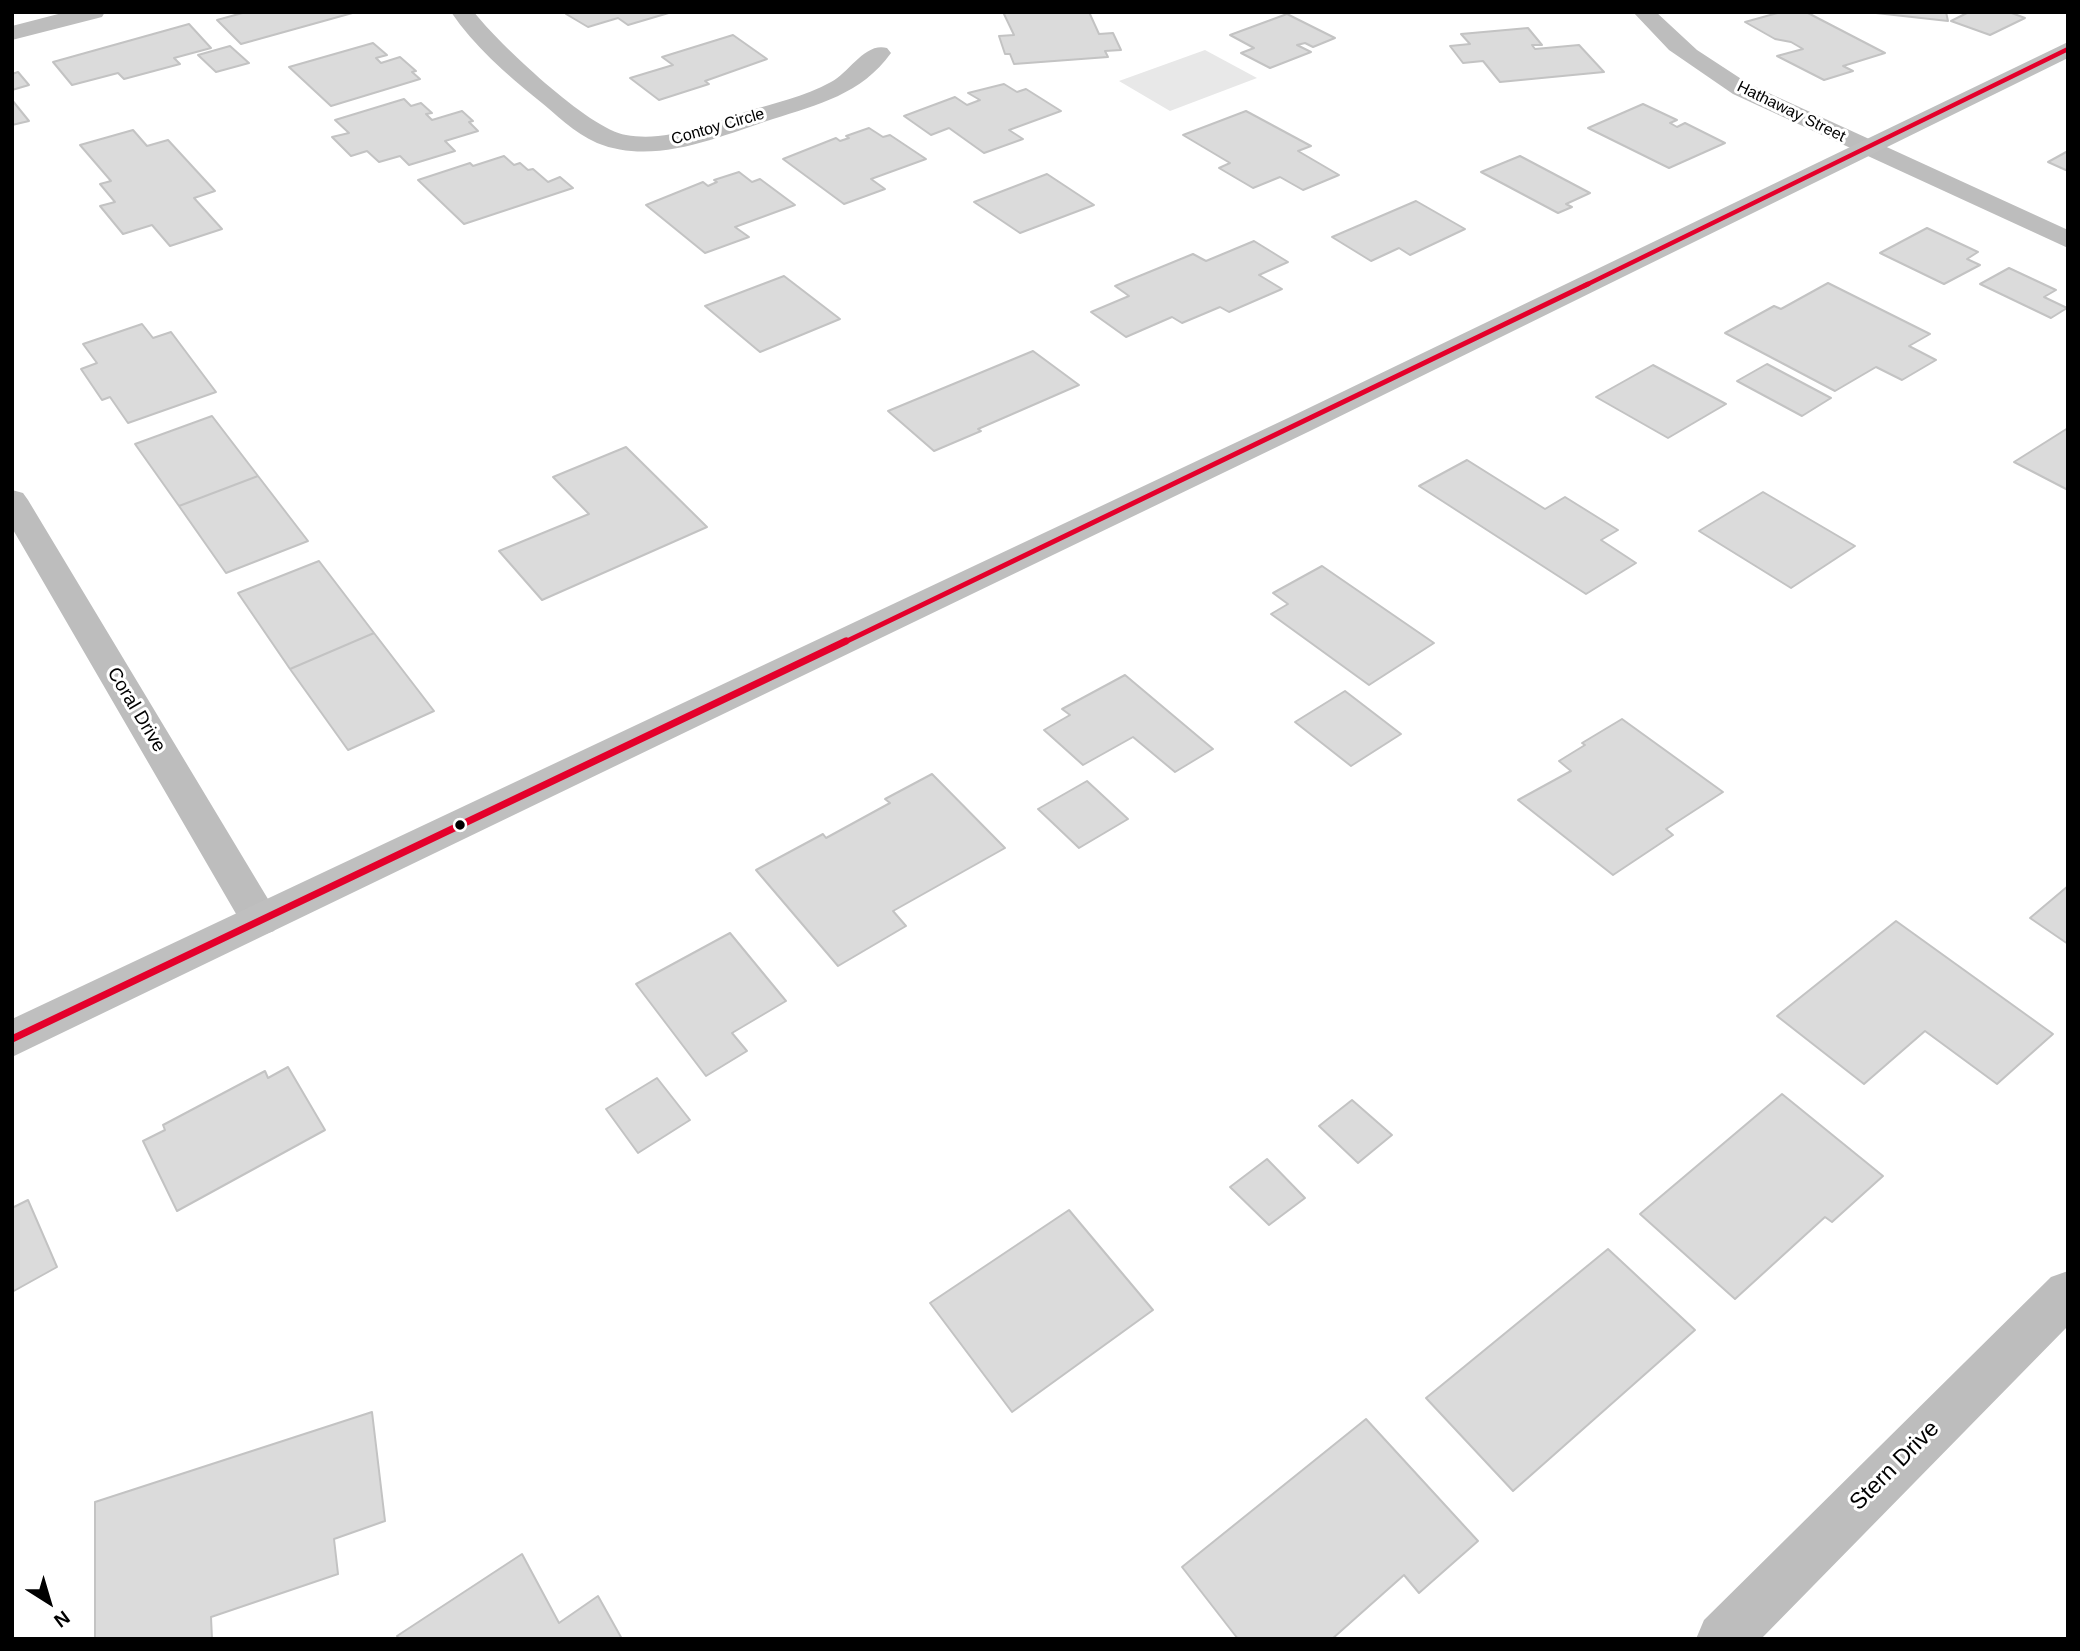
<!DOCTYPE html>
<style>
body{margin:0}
#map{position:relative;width:2080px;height:1651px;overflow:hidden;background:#fff;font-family:Arial,sans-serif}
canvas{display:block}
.frame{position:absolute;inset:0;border:14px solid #000;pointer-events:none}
.north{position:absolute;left:14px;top:1567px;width:70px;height:70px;-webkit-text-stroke:5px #fff;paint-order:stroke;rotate:143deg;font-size:19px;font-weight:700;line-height:28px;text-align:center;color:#000}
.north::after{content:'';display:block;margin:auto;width:24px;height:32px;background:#000;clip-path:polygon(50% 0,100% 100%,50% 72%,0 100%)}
</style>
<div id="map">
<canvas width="2080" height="1651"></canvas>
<div class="frame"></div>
<div class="north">N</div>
</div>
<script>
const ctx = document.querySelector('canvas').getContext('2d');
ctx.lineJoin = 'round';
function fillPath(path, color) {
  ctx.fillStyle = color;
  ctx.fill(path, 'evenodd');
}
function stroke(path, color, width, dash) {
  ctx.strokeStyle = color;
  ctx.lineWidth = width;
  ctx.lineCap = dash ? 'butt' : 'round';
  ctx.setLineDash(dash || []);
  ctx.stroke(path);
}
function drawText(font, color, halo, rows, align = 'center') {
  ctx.font = font + ' Arial,sans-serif';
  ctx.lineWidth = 6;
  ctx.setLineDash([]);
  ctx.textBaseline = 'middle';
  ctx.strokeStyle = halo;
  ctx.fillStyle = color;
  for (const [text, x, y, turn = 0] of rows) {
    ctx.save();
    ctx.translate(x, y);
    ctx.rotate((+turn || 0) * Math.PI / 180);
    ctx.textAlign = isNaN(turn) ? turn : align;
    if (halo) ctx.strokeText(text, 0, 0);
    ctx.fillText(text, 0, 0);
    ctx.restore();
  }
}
fillPath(new Path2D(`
 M1205 50 1257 78 1170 111 1119 81Z`), '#e8e8e8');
const building = new Path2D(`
 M246 12H356L241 44 217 20Z
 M572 12H672L628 25 618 18 588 27 566 14Z
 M1003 12H1089L1099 34 1113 33 1121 50 1105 51 1108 57 1014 64 1010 54H1005L999 36 1014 35Z
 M1781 12H1806L1885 53 1843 66 1853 71 1824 80 1777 56 1803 49 1791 42 1775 39 1745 22Z
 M1946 12 1948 21 1867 12Z
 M1969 12H2009L2025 18 1990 35 1951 21Z
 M1287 14 1335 38 1313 47 1305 43 1297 45 1311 52 1270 68 1241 53 1254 48 1230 35Z
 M189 24 211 48 174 58 180 64 124 79 118 73 72 85 53 62Z
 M1528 28 1542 45H1532L1535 49 1579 45 1604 72 1500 82 1483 61 1463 63 1450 46 1470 44 1461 34Z
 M733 35 767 59 705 81 709 84 659 100 630 78 673 65 662 57Z
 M373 43 387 55 376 58 381 63 400 57 416 71 412 72 420 79 331 106 289 67Z
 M230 46 249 63 216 72 198 55Z
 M18 72 29 85 12 90V74Z
 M1004 84 1017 92 1026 89 1061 111 1009 130 1023 139 984 153 949 128 931 135 904 116 955 97 967 105 980 100 968 93Z
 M404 99 411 106 421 103 432 113 426 114 432 120 462 111 473 121 469 122 478 131 445 141 455 151 409 165 400 156 379 162 367 151 351 156 332 137 349 133 335 120Z
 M12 100 29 121 12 125Z
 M1643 104 1677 120 1670 123 1677 127 1685 123 1725 143 1669 168 1588 128Z
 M1246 111 1311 146 1298 151 1339 175 1303 190 1280 177 1253 188 1219 168 1230 163 1183 135Z
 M869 128 883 137 890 135 926 159 871 179 885 189 844 204 783 159 836 138 840 141 849 138 846 136Z
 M133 130 147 146 168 140 215 191 194 198 222 229 170 246 152 225 123 234 100 206 115 202 100 184 111 181 80 145Z
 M2068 151V171L2048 162Z
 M504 156 514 165 520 163 528 170 533 169 548 182 560 177 573 188 464 224 418 180 470 163 473 166Z
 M1520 156 1590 193 1566 204 1572 207 1558 213 1481 172Z
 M739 172 752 182 760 179 795 205 735 227 749 237 705 253 646 205 703 182 708 186 717 182 714 180Z
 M1047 174 1094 205 1020 233 974 202Z
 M1416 201 1465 229 1410 255 1399 248 1371 261 1332 237Z
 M1927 228 1978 252 1967 259 1980 265 1944 284 1880 253Z
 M1254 241 1288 262 1259 275 1282 289 1229 312 1220 307 1182 323 1172 317 1126 337 1091 312 1129 296 1115 286 1193 254 1206 261Z
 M2009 268 2056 290 2044 297 2067 308 2051 318 1980 284Z
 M784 276 840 319 760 352 705 306Z
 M1828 283 1930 334 1909 346 1936 360 1902 380 1876 367 1835 391 1725 333 1774 306 1781 309Z
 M142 324 153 338 171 332 216 392 128 423 110 397 102 400 81 369 97 363 83 344Z
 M1033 351 1079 385 978 429 981 431 934 451 888 411Z
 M1767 364 1831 398 1802 416 1737 381Z
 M1653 365 1726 404 1668 438 1596 397Z
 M212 416 258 476 179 506 135 444Z
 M2068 428V490L2014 462Z
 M626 447 707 527 542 600 499 551 589 514 553 477Z
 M1467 460 1545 509 1565 497 1618 530 1601 540 1636 563 1586 594 1419 486Z
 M258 476 308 541 226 573 179 506Z
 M1763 492 1855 546 1791 588 1699 531Z
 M319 561 374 633 290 669 238 593Z
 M1322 566 1434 643 1369 685 1271 614 1288 604 1273 593Z
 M374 633 434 711 348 750 290 669Z
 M1125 675 1213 749 1175 772 1133 737 1083 765 1044 730 1070 715 1062 709Z
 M1345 691 1401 734 1351 766 1295 722Z
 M1622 719 1723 792 1666 829 1673 835 1613 875 1518 800 1571 771 1559 761 1585 745 1582 743Z
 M932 774 1005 848 893 911 906 926 838 966 756 870 823 834 826 838 890 803 885 799Z
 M1087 781 1128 819 1079 848 1038 809Z
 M2068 886V944L2030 918Z
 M1896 921 2053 1034 1997 1084 1925 1031 1864 1084 1777 1016Z
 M730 933 786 1001 732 1033 747 1051 706 1076 636 984Z
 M288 1067 325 1130 177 1211 143 1141 165 1130 163 1125 265 1071 268 1078Z
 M657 1078 690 1120 638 1153 606 1109Z
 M1782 1094 1883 1176 1832 1222 1825 1217 1735 1299 1640 1214Z
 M1352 1100 1392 1135 1358 1163 1319 1126Z
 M1267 1159 1305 1198 1269 1225 1230 1187Z
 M28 1200 57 1267 12 1292V1208Z
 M1069 1210 1153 1310 1012 1412 930 1303Z
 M1608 1249 1695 1330 1513 1491 1426 1398Z
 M372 1412 385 1521 334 1539 338 1574 211 1617 212 1639H95V1502Z
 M1366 1419 1478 1541 1419 1593 1404 1575 1332 1639H1238L1182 1567Z
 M522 1554 559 1623 598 1596 622 1639H399L397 1636Z`);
fillPath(building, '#dbdbdb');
stroke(building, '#c3c3c3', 2);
fillPath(new Path2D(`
 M66 12H105L102 17 12 40V26Z
 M451 12H474C497 42 590 130 626 135 666 142 708 125 745 112 774 103 804 97 831 82 850 72 865 42 887 48L891 53C862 94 817 105 773 119 718 137 654 166 597 143 574 133 556 114 537 99 505 73 474 46 451 12Z
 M1633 12H1656L1697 50 1749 84 2068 230V248L1733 94 1669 50Z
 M12 490 23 493 28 500 274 909 280 920 274 931 260 936 246 931 12 528Z
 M2068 1271V1326L1761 1639H1696L1704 1620 2051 1277Z`), '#bdbdbd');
fillPath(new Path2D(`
 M2068 42V58L1310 431 12 1057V1019L1288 418Z`), '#bfbfbf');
stroke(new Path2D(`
 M1584 286 2068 49`), '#e4002b', 4.5);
stroke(new Path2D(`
 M843 643 1588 284`), '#e4002b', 5);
stroke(new Path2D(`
 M12 1039 846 641`), '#e4002b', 7);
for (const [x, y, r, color] of [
 [460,825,6,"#000"]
]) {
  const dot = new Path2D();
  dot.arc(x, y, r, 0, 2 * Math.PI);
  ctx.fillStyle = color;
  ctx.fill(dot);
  stroke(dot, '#fff', 2.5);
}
drawText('16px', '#000', '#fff', [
 ["Hathaway Street",1791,112,26],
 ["Contoy Circle",718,127,-16]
]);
drawText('19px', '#000', '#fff', [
 ["Coral Drive",136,710,59]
]);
drawText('23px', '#000', '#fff', [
 ["Stern Drive",1895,1466,-45]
]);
</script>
